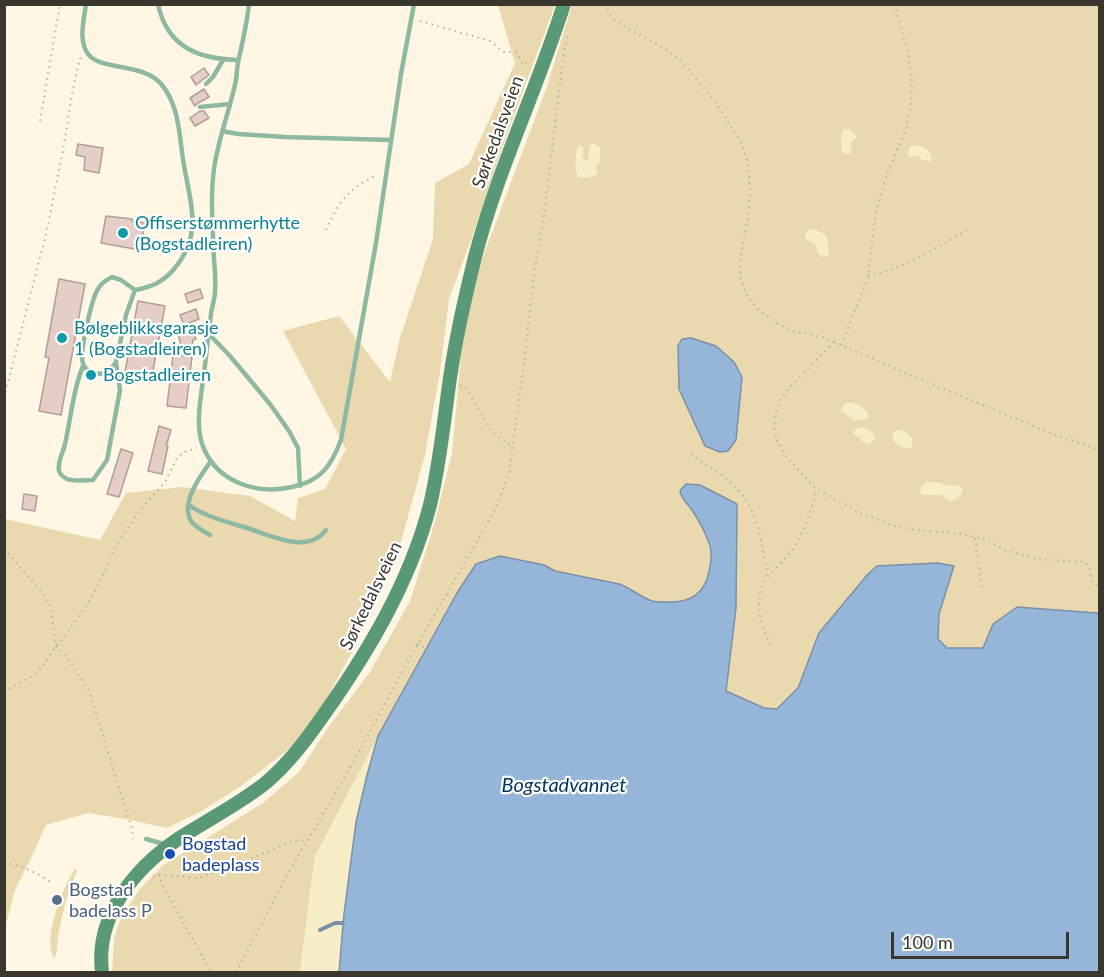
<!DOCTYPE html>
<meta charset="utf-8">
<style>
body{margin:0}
#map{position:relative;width:1104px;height:977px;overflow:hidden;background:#fff7e3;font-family:Lato,sans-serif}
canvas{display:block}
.frame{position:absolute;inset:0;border:6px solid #3a372f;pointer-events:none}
.scale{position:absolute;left:891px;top:932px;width:178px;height:27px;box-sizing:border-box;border:3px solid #3a372f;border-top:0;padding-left:8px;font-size:18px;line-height:21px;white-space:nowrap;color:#3a372f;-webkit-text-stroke:4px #fff;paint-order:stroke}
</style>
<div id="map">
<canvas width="1104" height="977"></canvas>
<div class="frame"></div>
<div class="scale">100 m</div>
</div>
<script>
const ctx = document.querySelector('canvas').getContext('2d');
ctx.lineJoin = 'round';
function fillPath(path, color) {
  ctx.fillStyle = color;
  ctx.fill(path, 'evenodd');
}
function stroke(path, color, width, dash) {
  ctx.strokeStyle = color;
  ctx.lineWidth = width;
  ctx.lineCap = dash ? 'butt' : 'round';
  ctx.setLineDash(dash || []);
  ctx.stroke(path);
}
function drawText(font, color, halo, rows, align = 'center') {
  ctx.font = font + ' Lato,sans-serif';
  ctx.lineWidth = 4.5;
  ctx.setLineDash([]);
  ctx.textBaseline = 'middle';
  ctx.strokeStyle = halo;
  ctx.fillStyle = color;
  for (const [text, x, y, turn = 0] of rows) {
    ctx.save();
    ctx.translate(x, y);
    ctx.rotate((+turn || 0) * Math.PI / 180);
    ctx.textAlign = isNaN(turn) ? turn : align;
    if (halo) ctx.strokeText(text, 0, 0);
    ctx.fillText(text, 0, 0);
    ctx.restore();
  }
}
fillPath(new Path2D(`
 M498 5H555L501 151 471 240 449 299 440 372 425 455 399 549 356 645 310 729 285 752 241 786 202 811 167 828 131 820 88 813 46 825 31 858 15 890 5 928V519L100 540 126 493 182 487 250 496 295 521 298 498 325 489 346 449 283 331 339 316 390 382 400 338 433 239 435 183 469 164 515 63Z
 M572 5H1099V617L1097 613 993 624 983 648H947L938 639 939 614 953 566 819 633 798 688 777 709 764 708 726 691 736 608 737 504 681 496C692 510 703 526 709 543 716 564 704 600 679 602 672 603 659 603 652 601 640 597 630 588 619 584L555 571 544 565 500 556 476 564 457 593 427 647 315 856 300 972H112L114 939 120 920 139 890 162 866 263 803 299 772 327 729 370 672 410 601 434 525 452 453 461 354 475 278 546 89Z
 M75 869 77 871C65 899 59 925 56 956L54 958C42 939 63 886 75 869Z`), '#ead9af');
fillPath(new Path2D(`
 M850 129 857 137 850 144 852 149 851 153 845 154 842 152 841 137 843 130Z
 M592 143 600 147V162C596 166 595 168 598 173 592 178 586 178 578 177 574 168 575 155 578 146H583V158L586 161 588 159 590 147Z
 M913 145C923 146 931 149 932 160L928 162 926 160H922L919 156 910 157 908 153 910 147Z
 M810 229C816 230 825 232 827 239 828 241 828 252 829 255L823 257 817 253V248L814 242 809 241 805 238 806 233Z
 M847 402C857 403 867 407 869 418L855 421 841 411 843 406Z
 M860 427 870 430 876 438 868 444 861 441V438L854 435 853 431Z
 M895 430C904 429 919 438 910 448 902 448 896 446 892 438Z
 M927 482 942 483 949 486C956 484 959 485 963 490 960 497 957 500 950 501L942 495H922L919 489Z
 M378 736 367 775 344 914 339 972H300L315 856Z`), '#f7eec8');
const water = new Path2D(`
 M691 338 716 346 734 362 742 377 736 440 728 451 720 452 705 446 679 389 678 346 682 339Z
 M686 484 700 485 737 504 736 608 726 691 764 708 777 709 798 688 819 633 868 574 877 566 937 563 954 566 939 614 938 639 947 648H983L993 624 1017 607 1097 613 1100 617 1099 972H339L344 914 356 822 367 775 378 736 457 593 476 564 500 556 544 565 555 571 619 584C631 588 640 597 652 601 656 602 662 602 666 602 684 603 700 598 707 579 710 569 713 553 709 543 705 532 698 519 692 510 687 503 681 499 680 491Z`);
fillPath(water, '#95b6d9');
stroke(water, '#7a90a6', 1.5);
stroke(new Path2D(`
 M320 930 335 923H343`), '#7a90a6', 4);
const building = new Path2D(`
 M204 68 209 75 196 85 191 77Z
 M204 89 209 97 198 103 195 106 190 98Z
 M200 111H204L209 118 195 126 190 118Z
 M78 144 103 148 99 173 84 170 85 157 76 155Z
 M106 216 132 219V221L145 223 140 250 101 243Z
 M59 279 85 284 61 415 39 411 49 358 45 357Z
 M200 289 203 298 188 303 185 294Z
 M138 301 165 306 152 376 125 372Z
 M196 309 199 319 184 325 180 315Z
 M193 329 196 339 193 340 191 357H192L186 408 167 406 173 355 184 356 178 334Z
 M159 426 171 430 166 446H168L162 474 148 471Z
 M121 449 133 453 119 497 107 494Z
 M24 494 37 496 35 511 22 509Z`);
fillPath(building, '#e5cec7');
stroke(building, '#b39d97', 1.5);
stroke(new Path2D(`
 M605 4 609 14 618 23 669 51 685 65 716 103 742 144 748 163 750 189 748 218 741 253 740 270 741 279 747 296 760 311 778 324 794 331 823 337 910 375 1055 435 1100 450
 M420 21 490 41 504 52H516L524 65 531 60
 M507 120 521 83
 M40 121 60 4
 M326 230C338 203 350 186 378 175
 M868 275C898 273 943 244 970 228
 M834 342 791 386 781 399 777 409 774 425 777 441 786 456 816 489 860 513 891 525 909 529 962 534 986 540 1005 550 1036 559 1084 562 1089 566 1092 582 1100 587
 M841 345 868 278 876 211 888 171 906 130 911 106 912 76 907 49 894 4
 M460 385 467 389 492 432 511 446
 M4 398 47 230 64 145 72 94 78 66 81 57
 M691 454C707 466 726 476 739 491 760 514 762 549 768 578
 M975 538 982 588
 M4 549 41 591 51 608 56 646 66 655 89 691 132 829 133 839
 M417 644 426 648
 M770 645C761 624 752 600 767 578 776 567 787 558 795 546 806 528 812 509 816 489
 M4 692 31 677 42 667 56 646 62 640 90 600 101 580 115 547 141 509 165 482 177 458 184 452 197 448
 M4 863C22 865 37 873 52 883
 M159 874 163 886 211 972
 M153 876 169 875 198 878 239 864 292 841 307 840
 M46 972H47
 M236 972 287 875 352 765 412 654 495 510 509 473 525 356 534 273 544 215 562 67 567 37`), '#b9b2a3', 2, [1.5, 4.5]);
stroke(new Path2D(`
 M86 4C84 20 78 40 88 54 100 71 144 62 162 85 179 106 179 133 183 159 189 201 205 232 174 269 163 282 152 287 135 290
 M158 4C167 47 198 59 238 60
 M249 4C247 23 243 40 239 58 237 65 237 73 236 80 230 110 218 139 214 169 210 199 213 229 214 260 215 270 216 281 215 291 215 299 212 306 211 314 208 336 206 359 203 381 200 402 195 429 204 449 219 483 258 495 292 487 321 481 331 466 341 440L376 243 401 74 414 4
 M206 84 213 77 223 60
 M200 107 230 104
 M222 131 238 134 285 137 391 140
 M112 277 121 280 135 290 126 315 116 362C113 366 111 370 106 372 98 376 85 372 83 363 79 353 92 298 98 289 101 283 106 280 112 277Z
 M209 334 230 356 270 404 289 431 298 448 300 486
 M83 366C72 392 71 421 64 448 62 454 57 464 59 471 64 484 82 480 93 480L107 460 120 390 116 362
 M189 505C207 518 229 522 250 529 265 534 281 541 296 542 308 543 319 540 326 530
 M210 535C203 531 195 527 191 521 180 503 201 475 211 461
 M146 839 164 844`), '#8fb8a2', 4.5);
stroke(new Path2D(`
 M102 972C95 916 134 869 178 839 206 821 237 805 263 785 283 769 300 748 315 727 364 659 409 586 430 505 440 463 444 420 450 378 456 337 465 297 475 257 497 171 537 90 564 4`), '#5a9978', 14);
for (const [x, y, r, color] of [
 [123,233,6,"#0f9aa8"],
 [62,338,6,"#0f9aa8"],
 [91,375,6,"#0f9aa8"],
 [170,854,6,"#1a4fb4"],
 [57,900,6,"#5c6f8a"]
]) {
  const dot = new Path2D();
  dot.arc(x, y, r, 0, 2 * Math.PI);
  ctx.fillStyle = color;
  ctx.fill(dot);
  stroke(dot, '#fff', 2);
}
drawText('18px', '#3a372f', '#fff', [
 ["Sørkedalsveien",498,132,-70],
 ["Sørkedalsveien",371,596,-64]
]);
drawText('18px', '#0d838f', '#fff', [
 ["Offiserstømmerhytte",135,223],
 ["(Bogstadleiren)",135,244],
 ["Bølgeblikksgarasje",74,328],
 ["1 (Bogstadleiren)",74,349],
 ["Bogstadleiren",103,375]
], 'left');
drawText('18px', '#164399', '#fff', [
 ["Bogstad",182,844],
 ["badeplass",182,865]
], 'left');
drawText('18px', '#4e5e75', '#fff', [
 ["Bogstad",69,890],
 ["badelass P",69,911]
], 'left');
drawText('italic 20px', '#00345f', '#fff', [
 ["Bogstadvannet",564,786]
]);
</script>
